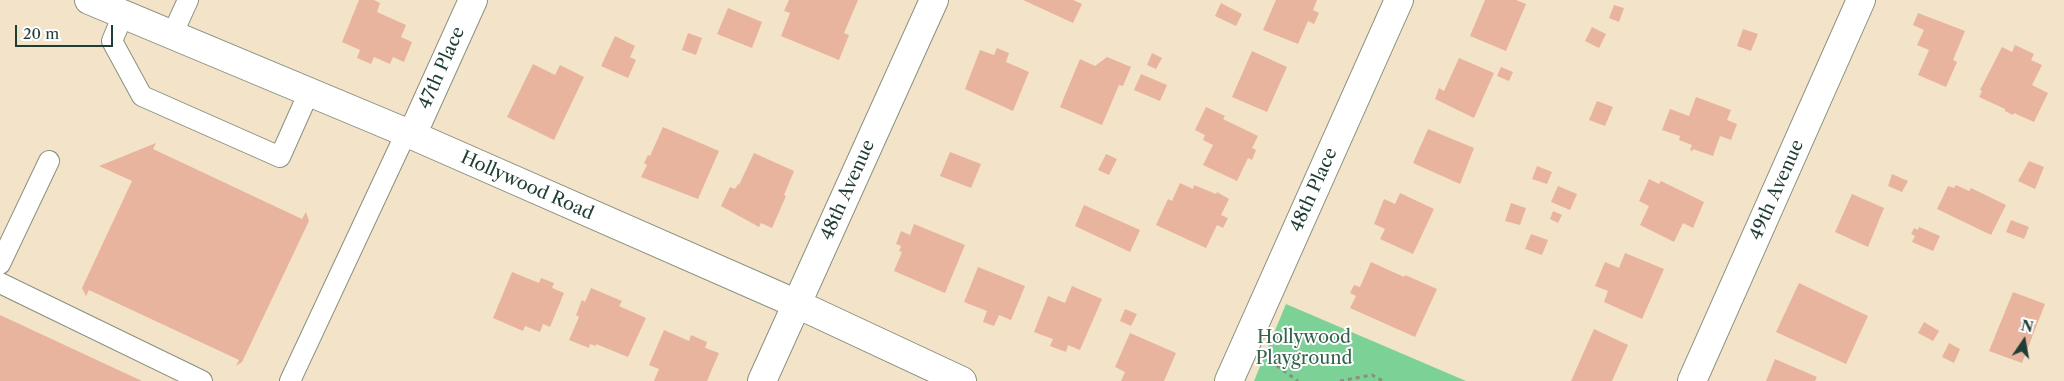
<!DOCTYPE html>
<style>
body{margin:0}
#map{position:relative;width:2064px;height:381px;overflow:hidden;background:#f3e3c9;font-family:"Libre Caslon Text",serif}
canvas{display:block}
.north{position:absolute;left:1999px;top:316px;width:50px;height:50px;-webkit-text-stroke:4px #fff;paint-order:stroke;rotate:12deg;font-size:14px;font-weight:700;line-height:20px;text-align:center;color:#1f3d34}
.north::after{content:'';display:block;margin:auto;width:18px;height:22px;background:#1f3d34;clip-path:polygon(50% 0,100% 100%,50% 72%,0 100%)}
.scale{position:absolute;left:15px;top:25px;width:98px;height:22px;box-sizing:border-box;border:2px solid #1f3d34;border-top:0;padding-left:6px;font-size:15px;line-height:18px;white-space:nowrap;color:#1f3d34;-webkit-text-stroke:4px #fff;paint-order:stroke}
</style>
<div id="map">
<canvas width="2064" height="381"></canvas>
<div class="north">N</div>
<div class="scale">20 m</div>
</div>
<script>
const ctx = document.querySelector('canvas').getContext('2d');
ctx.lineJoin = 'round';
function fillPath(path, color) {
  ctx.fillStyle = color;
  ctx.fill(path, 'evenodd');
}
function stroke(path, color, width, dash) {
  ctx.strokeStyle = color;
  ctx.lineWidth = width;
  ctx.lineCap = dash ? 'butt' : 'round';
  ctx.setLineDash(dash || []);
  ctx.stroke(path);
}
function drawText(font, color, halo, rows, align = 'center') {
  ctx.font = font + ' "Libre Caslon Text",serif';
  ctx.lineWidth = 4;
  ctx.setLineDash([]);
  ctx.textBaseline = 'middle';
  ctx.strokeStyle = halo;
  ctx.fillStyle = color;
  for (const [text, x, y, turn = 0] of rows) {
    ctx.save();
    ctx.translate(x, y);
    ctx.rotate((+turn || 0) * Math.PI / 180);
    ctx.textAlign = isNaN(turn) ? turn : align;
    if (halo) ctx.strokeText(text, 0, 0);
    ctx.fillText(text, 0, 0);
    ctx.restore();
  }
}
fillPath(new Path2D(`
 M1286 304 1466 381H1254Z`), '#7cd296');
fillPath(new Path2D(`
 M359 0H374L380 3 377 12 406 25 401 37 412 42 404 62 393 57 390 64 374 57 371 64 357 58 360 50 342 42Z
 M789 0H858L844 33 849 35 839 60 781 36 790 13 784 11Z
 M1023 0H1073L1082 4 1073 23Z
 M1276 0H1317L1313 10 1319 13 1314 24 1308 21 1298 44 1263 30Z
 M1485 0H1516L1526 4 1506 51 1470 36Z
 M1221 3 1242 14 1236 26 1215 16Z
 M1614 5 1624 8 1619 22 1609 18Z
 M728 8 762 22 752 48 717 34Z
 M1918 13 1965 31 1953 60 1957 62 1946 87 1918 75 1929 50 1917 45 1924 30 1913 25Z
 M1592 27 1606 34 1599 48 1585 41Z
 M1743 29 1758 34 1751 51 1737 46Z
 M688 33 702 38 696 55 682 50Z
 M615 36 635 46 630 57 636 60 628 78 601 66Z
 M2015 45 2034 54 2031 60 2042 65 2032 85 2048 93 2034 122 2014 113 2013 115 2005 111V109L1979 97 1982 91 1980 90 2002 47 2012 52Z
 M997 48 1009 53 1006 62 1029 72 1013 111 965 89 980 50 994 55Z
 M1252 51 1287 67 1267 112 1232 97Z
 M1152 53 1162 58 1156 69 1147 65Z
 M1107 57 1131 67 1123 86 1119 85 1102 125 1060 107 1080 59 1095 66Z
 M1459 58 1494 73 1474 118 1435 99 1439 88 1444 91Z
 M533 64 555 75 560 65 584 77 554 140 507 117Z
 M1501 67 1513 72 1509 81 1497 76Z
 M1141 74 1167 85 1160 101 1134 90Z
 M1696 97 1731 110 1727 120 1737 124 1731 140 1720 136 1713 156 1693 149V151L1690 150 1692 145 1679 140 1680 136 1662 130 1670 109 1689 116Z
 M1597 101 1613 107 1605 126 1589 120Z
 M1206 107 1225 116 1223 119 1258 136 1252 148 1256 150 1252 160 1248 158 1237 181 1203 165 1213 145 1203 140 1205 135 1195 130Z
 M663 127 719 151 698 199 641 177 647 165 644 163 648 155 650 156Z
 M1428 129 1474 148 1460 184 1413 163Z
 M156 143 153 149 302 219 306 212 309 221 242 362 236 366 239 360 89 290 86 296 82 288 132 181 99 166Z
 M950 152 981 164 971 188 940 176Z
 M754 153 794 171 784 195 786 196 772 228 761 223 759 227 721 206 730 187 735 189 738 184 739 185Z
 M1106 154 1117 159 1109 175 1098 170Z
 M2029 161 2044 167 2035 189 2018 181Z
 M1537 166 1552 172 1547 184 1532 179Z
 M1892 174 1908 181 1902 192 1888 186Z
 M1649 179 1659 184 1661 181 1704 202 1693 228 1683 223 1674 242 1640 225 1649 206 1639 201Z
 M1180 183 1193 189 1194 185 1216 194 1217 192 1229 199 1221 215 1228 218 1223 228 1217 225 1206 248 1156 225 1168 199 1172 201Z
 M1956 185 1969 191 1971 188 2006 205 1991 235 1937 209 1948 186 1954 188Z
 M1558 186 1577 194 1570 210 1551 202Z
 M1400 193 1434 209 1413 254 1380 239 1385 229 1374 224 1384 199 1395 204Z
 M1852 194 1884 208 1868 247 1835 232Z
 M1511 203 1526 208 1520 225 1505 221Z
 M1084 205 1140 230 1130 252 1075 226Z
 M1553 211 1562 215 1558 223 1550 219Z
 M2011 220 2029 227 2024 239 2006 232Z
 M914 224 965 245 945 293 894 271 902 252 899 251 901 246 896 244 901 231 910 235Z
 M1919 227 1940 236 1933 251 1912 242 1915 236 1911 234 1914 228 1918 230Z
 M1531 234 1548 240 1542 255 1525 249Z
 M1625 253 1664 269 1642 319 1604 302 1608 291 1595 286 1605 262 1619 268Z
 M1371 262 1404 277 1405 275 1437 289 1415 337 1350 308 1356 296 1350 293 1354 285 1360 287Z
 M978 267 1025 286 1011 320 999 315 994 326 983 322 987 311 964 302Z
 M512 272 539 283 541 278 554 283 552 288 564 293 550 327 543 324 540 332 525 326 523 331 493 318Z
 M1799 283 1868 316 1846 364 1776 332Z
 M1072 286 1102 299 1080 350 1068 345 1066 352 1050 346 1053 339 1034 332 1048 296 1065 303Z
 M591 288 622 301 619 306 646 318 628 357 596 344V346L590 344 589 348 569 340 579 317 576 315 582 300 585 302Z
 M2013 292 2045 304 2022 363 1989 351Z
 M1125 309 1137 314 1131 326 1120 321Z
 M0 315 142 381H0Z
 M1924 322 1939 331 1933 341 1918 333Z
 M1594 329 1628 345 1612 381H1571Z
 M664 330 689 341 691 335 707 342 705 348 719 353 707 381H654L659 369 649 365Z
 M1130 333 1176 353 1164 381H1121L1125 372 1115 367Z
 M1949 343 1960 349 1954 363 1942 357Z
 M1775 359 1817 377 1815 381H1766Z`), '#e9b49e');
const lane = new Path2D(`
 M123 15 112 41 142 96 280 157 309 92
 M172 35 188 0
 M0 264 49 161
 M0 283 202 381
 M290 381 406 133`);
const street = new Path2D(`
 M89 0 412 135 797 304 962 381
 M412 135 473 0
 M762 381 934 0
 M1229 381 1399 0
 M1692 381 1861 0`);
stroke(lane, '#89907e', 22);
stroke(street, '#89907e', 30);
stroke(new Path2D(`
 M1270 361 1298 381
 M1340 381 1372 375 1383 381`), '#89907e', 3, [4, 4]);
stroke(lane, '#fff', 20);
stroke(street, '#fff', 28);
drawText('18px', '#1f3d34', '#fff', [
 ["47th Place",442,68,-66],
 ["Hollywood Road",527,186,24],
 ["48th Avenue",848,190,-66],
 ["48th Place",1314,190,-66],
 ["49th Avenue",1777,190,-66]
]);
drawText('18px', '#36624c', '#fff', [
 ["Hollywood",1304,338],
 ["Playground",1304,359]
]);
</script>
